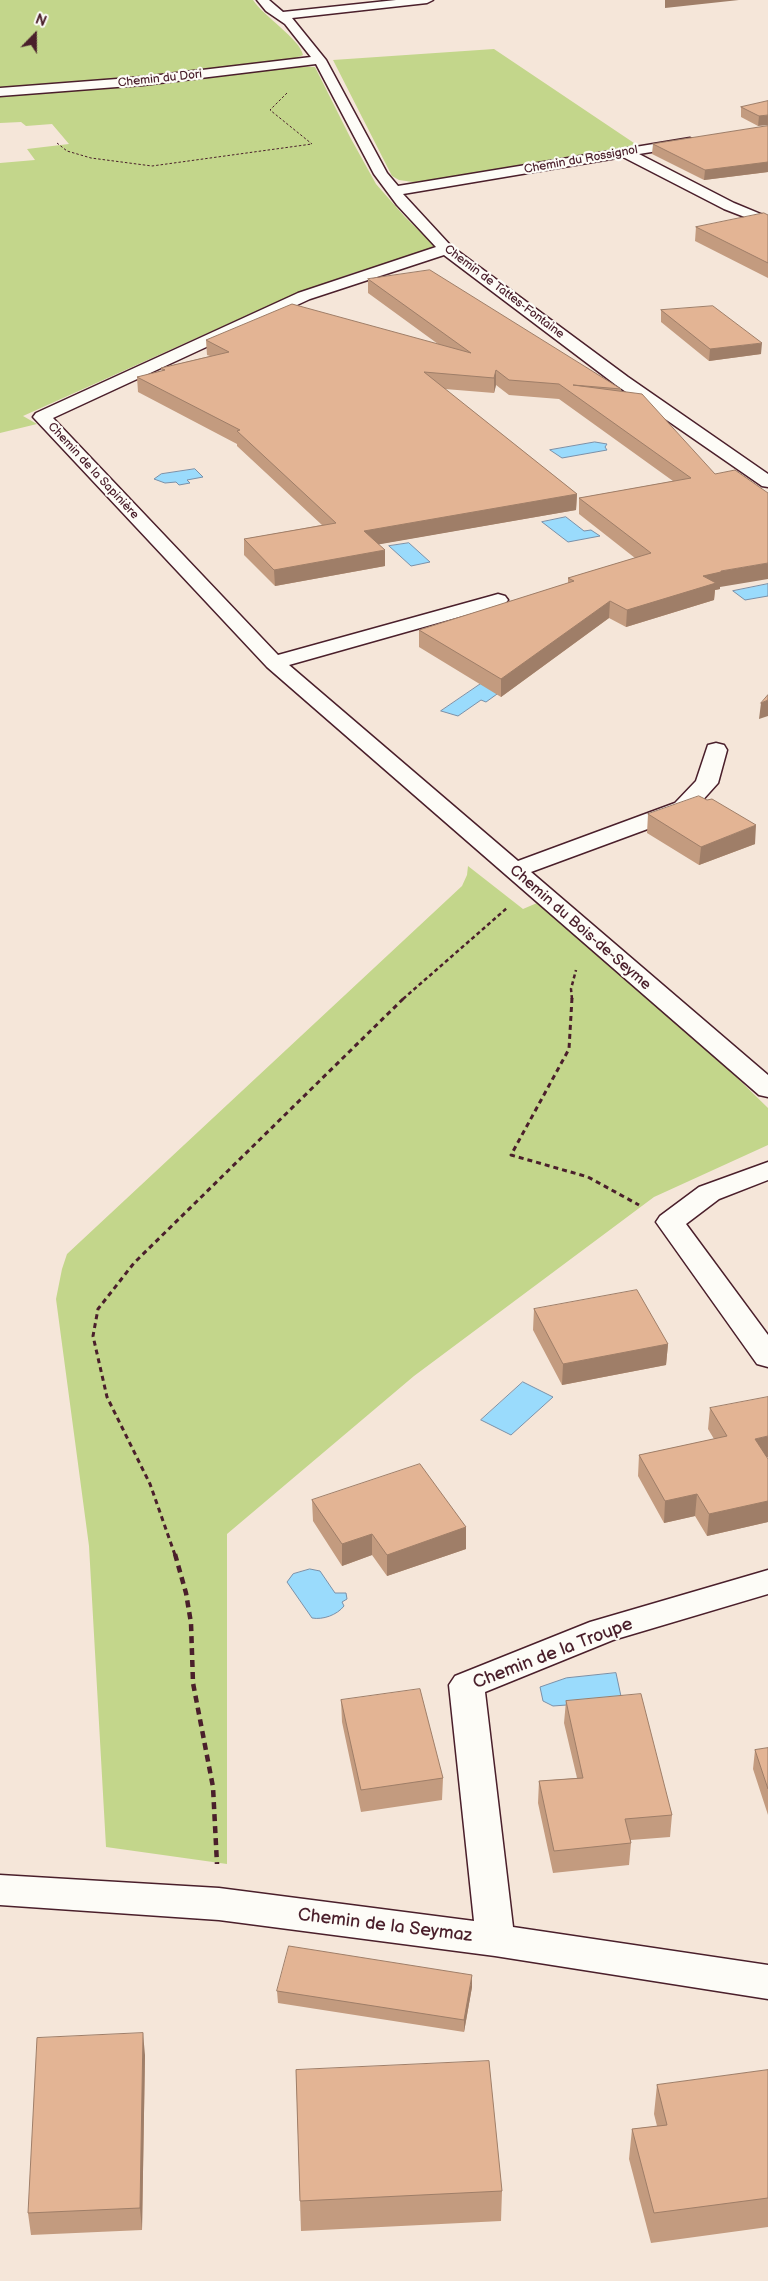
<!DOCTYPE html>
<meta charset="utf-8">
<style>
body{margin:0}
#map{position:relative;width:768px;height:2281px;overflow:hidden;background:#f5e6d9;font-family:"Balsamiq Sans",sans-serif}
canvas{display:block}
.north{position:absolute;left:10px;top:10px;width:50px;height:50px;-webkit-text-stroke:4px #fdfcf7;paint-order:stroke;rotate:22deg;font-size:14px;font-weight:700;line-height:20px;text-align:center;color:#4a1f2b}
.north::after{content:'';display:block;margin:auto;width:18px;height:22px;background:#4a1f2b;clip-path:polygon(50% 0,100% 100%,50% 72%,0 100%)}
</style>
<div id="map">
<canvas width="768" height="2281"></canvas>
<div class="north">N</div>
</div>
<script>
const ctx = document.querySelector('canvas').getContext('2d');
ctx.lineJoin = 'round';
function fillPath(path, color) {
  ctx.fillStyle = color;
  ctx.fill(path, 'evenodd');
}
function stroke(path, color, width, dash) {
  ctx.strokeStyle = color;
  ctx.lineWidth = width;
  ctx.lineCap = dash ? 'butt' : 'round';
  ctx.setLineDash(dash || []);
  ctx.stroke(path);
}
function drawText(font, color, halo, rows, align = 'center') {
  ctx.font = font + ' "Balsamiq Sans",sans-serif';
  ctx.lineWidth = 4.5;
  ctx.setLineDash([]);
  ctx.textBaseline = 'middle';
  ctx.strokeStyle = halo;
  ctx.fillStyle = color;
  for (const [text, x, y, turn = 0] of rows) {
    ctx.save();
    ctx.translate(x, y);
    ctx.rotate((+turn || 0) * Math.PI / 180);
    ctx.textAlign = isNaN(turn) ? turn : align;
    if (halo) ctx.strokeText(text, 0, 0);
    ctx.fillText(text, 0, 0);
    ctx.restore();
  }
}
fillPath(new Path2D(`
 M0 0H253C263 16 300 39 303 55L289 61 144 78 0 89Z
 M494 49 637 145 427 184 399 180 392 176 333 60Z
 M296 66 315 67 350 137 376 184 405 217 438 249 353 273 290 296 23 416 37 424 0 433V163L35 160 27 149 69 144 52 124 26 126 21 122 0 123V95L199 78Z
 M468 866 523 909 537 903 727 1068 768 1108V1145L654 1197 414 1376 227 1534V1864L106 1847 89 1546 56 1299 62 1269 67 1254 462 886 467 875Z`), '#c3d68b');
const water = new Path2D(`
 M595 442 607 444 605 447 607 450 562 458 550 450Z
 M195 469 203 477 187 480 190 483 179 485 176 482 165 483 154 479 161 474Z
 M566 517 584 531 591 530 600 536 568 542 542 522Z
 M409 543 430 562 411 566 389 546Z
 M768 584V596L745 600 733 591Z
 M482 683 504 689 486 702 481 700 458 716 441 711Z
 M523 1382 553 1397 511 1435 481 1420Z
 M310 1569 320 1571 335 1593H346L347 1599 342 1602 344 1606C337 1615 323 1620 312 1618L287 1582 293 1574Z
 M616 1673 622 1701 553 1706 543 1701 540 1687 566 1678Z`);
fillPath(water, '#9adbfc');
stroke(water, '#7a90a8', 1);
const minor = new Path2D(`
 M257 0H269L283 12 396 0H433L427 3 292 18 326 60 387 173 398 186 690 138 697 142 695 145 639 154 734 203 768 217V226L724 209 623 157 403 194 451 246 628 377 768 474V487L762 486 616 385 444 255 310 299 53 418 278 655 491 596 498 594 505 596 508 600 505 604 289 665 518 861 675 803 696 781 708 745 716 743 724 745 727 750 718 783 691 813 531 872 768 1075V1097L759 1095 267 667 33 417 36 413 298 293 436 247 397 205 374 174 316 64 143 85 0 96V88L143 77 311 57 285 24 266 11Z
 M768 1162V1180L719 1199 686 1224 768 1335V1367L757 1364 656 1222 660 1216 699 1187Z
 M768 1570V1594L613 1640 485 1692 513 1927 768 1965V1999L495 1956 219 1920 0 1905V1875L219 1888 474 1921 449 1685 455 1676 590 1622Z`);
stroke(minor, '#4a1f2b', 3);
stroke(new Path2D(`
 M287 93 270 110 312 144
 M57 143 67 151 91 158 152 166 312 144`), '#4a1f2b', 1, [2.5, 2]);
stroke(new Path2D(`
 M403 999 507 908
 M572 999 571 989 576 970`), '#4a1f2b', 2.5, [4, 3]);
stroke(new Path2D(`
 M572 998 569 1049 511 1155 588 1177 639 1205
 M175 1555 150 1484 107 1397 93 1336 98 1309 134 1263 404 998`), '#4a1f2b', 3, [5, 4]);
stroke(new Path2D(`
 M175 1554 186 1593 191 1623 193 1683 213 1787 217 1864`), '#4a1f2b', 4.5, [7, 5]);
fillPath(minor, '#fdfcf7');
fillPath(new Path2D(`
 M768 101 758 126 741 117V107Z
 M768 126V172L704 180 652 154 653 144Z
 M768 215V278L695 241 696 227Z
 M368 279 621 389V391L715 474 720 587V589L715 590 714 600 626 627 609 618 501 697 419 647V630L568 583V578L635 558 579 514V498L673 481 559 399 509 395 496 385 494 393 445 389 577 494 576 510 379 544 385 566 275 586 244 555V539L322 525 237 446V444L138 392 137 377 162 371 161 368 210 356 207 355 206 340 438 344 368 293Z
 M661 310 761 354 709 361 661 322Z
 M648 814 755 844 699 865 647 833Z
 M534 1309 668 1344 666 1365 562 1385 533 1330Z
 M710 1408 767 1457 768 1459V1522L707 1536 695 1516 664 1523 638 1476 639 1455 714 1439 708 1429Z
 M312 1500 466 1527V1549L387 1576 372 1555 342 1566 313 1521Z
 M341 1700 443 1778 442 1800 361 1812 342 1722Z
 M566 1701 672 1815 670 1837 631 1840V1843L629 1865 553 1873 538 1803 539 1781 577 1778 564 1723Z
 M768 1748V1815L753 1769 755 1750Z
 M472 1987 464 2032 278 2003 277 1991Z
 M145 2055 142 2230 31 2235 28 2213Z
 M296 2070 502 2191 501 2221 301 2231Z
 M768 2070V2227L651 2243 629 2159 632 2129 657 2126 654 2114 657 2085Z`), '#c39b7f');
fillPath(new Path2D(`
 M665 0H739L665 8Z
 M768 115V125L758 126 759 116Z
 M768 162V172L704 180 705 170Z
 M762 343 761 354 709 361 710 349Z
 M496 370V385L494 393V378Z
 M577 494 576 510 364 547V531Z
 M385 550V566L275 586 274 570Z
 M768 563V579L720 587V589L715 590 714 600 626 627 627 610 703 576 721 571Z
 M610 601 609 618 501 697V679Z
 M768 700V716L759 719 761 703Z
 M756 825 755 844 699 865 701 847Z
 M668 1344 666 1365 562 1385 563 1364Z
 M768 1436V1457L753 1460 755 1439Z
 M697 1494 695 1516 664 1523 665 1501Z
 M768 1501V1522L707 1536 709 1514Z
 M466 1527V1549L387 1576V1555Z
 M372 1534V1555L342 1566V1544Z
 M472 1975V1987L464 2032V2020Z
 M143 2033 145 2055 142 2230 140 2208Z`), '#9f7e68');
const building = new Path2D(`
 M768 101V115L759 116 741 107Z
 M768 126V162L705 170 653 144Z
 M764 213 768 215V263L696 227Z
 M430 270 621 389 573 385 642 394 715 474 735 470 768 493V563L721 571V572L703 576 716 583 627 610 610 601 501 679 419 630 574 581 568 578 651 553 579 498 691 478 559 384 509 380 496 370 494 378 424 372 577 494 364 531 385 550 274 570 244 539 336 523 237 431 240 430 137 377 165 370 161 368 229 352 206 340 292 304 471 353 368 279Z
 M713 306 762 343 710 349 661 310Z
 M768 695V700L761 703Z
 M699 796 707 800 712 799 756 825 701 847 648 814Z
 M637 1290 668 1344 563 1364 534 1309Z
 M768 1397V1436L755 1439 768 1459V1501L709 1514 697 1494 665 1501 639 1455 727 1436 710 1408Z
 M420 1464 466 1527 387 1555 372 1534 342 1544 312 1500Z
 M420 1689 443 1778 361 1790 341 1700Z
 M641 1694 672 1815 625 1819 631 1843 554 1851 539 1781 583 1778 566 1701Z
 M768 1748V1789L755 1750Z
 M289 1946 472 1975 464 2020 277 1991Z
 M143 2033 140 2208 28 2213 37 2038Z
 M489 2061 502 2191 300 2201 296 2070Z
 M768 2070V2198L654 2213 632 2129 667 2125 657 2085Z`);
fillPath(building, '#e3b494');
stroke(building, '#9f7e68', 1);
drawText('12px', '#4a1f2b', '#fdfcf7', [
 ["Chemin du Dori",160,79,-6],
 ["Chemin du Rossignol",581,160,-10],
 ["Chemin de Tattes-Fontaine",504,292,37],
 ["Chemin de la Sapinière",93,471,47]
]);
drawText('15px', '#4a1f2b', '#fdfcf7', [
 ["Chemin du Bois-de-Seyme",580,928,41]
]);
drawText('18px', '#4a1f2b', '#fdfcf7', [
 ["Chemin de la Troupe",553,1654,-21],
 ["Chemin de la Seymaz",385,1926,7]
]);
</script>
